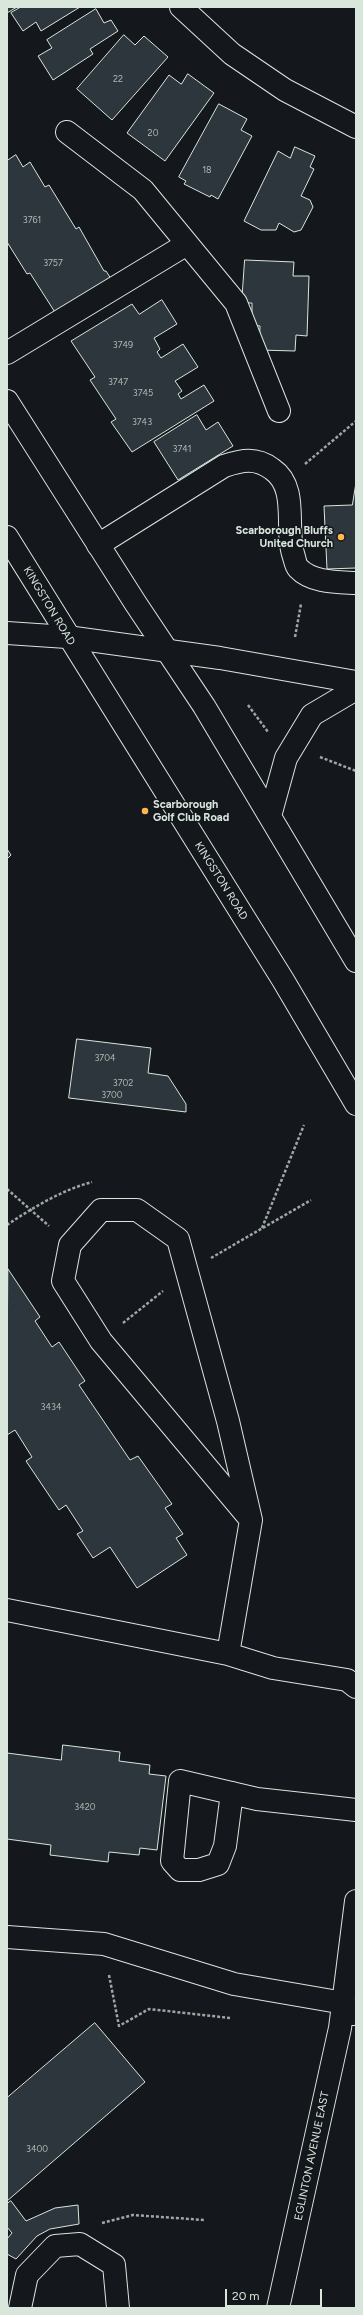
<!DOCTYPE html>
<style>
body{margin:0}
#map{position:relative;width:363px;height:2315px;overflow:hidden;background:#14181c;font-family:Figtree,sans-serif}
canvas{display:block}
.frame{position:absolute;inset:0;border:8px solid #d8e6dc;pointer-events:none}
.scale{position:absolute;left:225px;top:2289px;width:97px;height:18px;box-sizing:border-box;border:2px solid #d8e6dc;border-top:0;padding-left:5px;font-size:12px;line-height:14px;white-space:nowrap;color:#d8e6dc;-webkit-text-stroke:3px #14181c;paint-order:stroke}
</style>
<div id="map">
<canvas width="363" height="2315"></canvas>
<div class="frame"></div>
<div class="scale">20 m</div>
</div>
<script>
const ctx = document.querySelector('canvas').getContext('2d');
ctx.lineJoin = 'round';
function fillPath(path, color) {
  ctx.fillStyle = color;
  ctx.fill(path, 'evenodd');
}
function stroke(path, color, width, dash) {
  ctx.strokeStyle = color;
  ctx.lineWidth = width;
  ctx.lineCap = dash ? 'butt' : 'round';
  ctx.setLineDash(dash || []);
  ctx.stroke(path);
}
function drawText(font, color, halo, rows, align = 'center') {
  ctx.font = font + ' Figtree,sans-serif';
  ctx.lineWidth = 3;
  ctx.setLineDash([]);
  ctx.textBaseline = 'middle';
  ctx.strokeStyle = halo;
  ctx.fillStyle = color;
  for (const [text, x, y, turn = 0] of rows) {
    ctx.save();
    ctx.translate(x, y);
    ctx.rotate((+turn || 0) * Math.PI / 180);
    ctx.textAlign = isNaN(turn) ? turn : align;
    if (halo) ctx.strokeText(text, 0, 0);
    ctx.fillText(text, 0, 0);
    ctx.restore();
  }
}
const building = new Path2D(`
 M7 7H17L7 13Z
 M21 7H80L41 31 36 22 23 31 11 13Z
 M96 9 104 23 111 20 118 31 90 49 93 54 53 80 38 56 52 48 47 40Z
 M124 35 135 45 144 36 168 57 112 120 77 89Z
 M188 74 214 93 165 161 127 133 169 75 181 84Z
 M219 104 247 119 241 130 252 136 218 199 211 195 210 197 184 184 186 181 179 177Z
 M295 147 315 156 310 167 314 169 301 196 310 200 313 207 301 230 294 232 279 223 276 230H261L244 221 278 151 290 158Z
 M16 155 23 167 30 162 45 187 49 185 76 229 79 227 104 271H106L113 282 58 317 30 273 27 274 7 242V161Z
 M245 260 294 262 293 276H309L307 336 296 335 295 351 259 350 260 326 252 325V303H242Z
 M162 300 177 324 154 338 160 349 157 352 161 358 183 344 198 367 175 381 182 391 178 394 181 399 204 385 214 401 132 452 111 422 116 419 90 380 95 377 71 341 132 304 139 314Z
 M197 415 206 430 218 422 233 446 178 480 154 442Z
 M356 483V568L327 569 324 506 352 505Z
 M7 849 11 855 7 859Z
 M77 1039 151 1048 148 1073 168 1076 186 1104V1112L69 1098Z
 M8 1269 40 1317 35 1321 52 1347 59 1342 85 1381 79 1385 130 1460 138 1456 172 1504 165 1508 183 1534 176 1538 187 1555 137 1588 110 1547 93 1558 77 1534 83 1531 66 1505 59 1510 26 1461 32 1457 15 1430 7 1435Z
 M63 1745 120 1752 119 1761 150 1765 149 1774 166 1776 157 1850 140 1848 139 1855 109 1852 108 1862 50 1855 51 1845 7 1839V1753L61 1760Z
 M95 2023 145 2082 7 2201V2098Z
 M11 2201 26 2221 55 2208 78 2205 79 2224 50 2229 37 2236 16 2259 7 2254V2239L12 2233 7 2227V2204Z`);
fillPath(building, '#2c363c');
stroke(building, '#d8e6dc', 1);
const minor = new Path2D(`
 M181 7 232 54 285 90 356 127
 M67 132 143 190 236 303 279 411
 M7 353 187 244
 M98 545 224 466C242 460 256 457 272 469 300 488 284 530 294 557 295 561 296 566 298 568 312 583 338 582 356 583
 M7 633 67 637 220 658 356 682
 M7 1610 228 1654 273 1668 347 1680 356 1687
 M228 1654 251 1520 228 1421 178 1239 137 1210H101L70 1245 63 1281 101 1341 251 1520
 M232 1793 225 1846 218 1864 199 1870H180L172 1861 180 1781 257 1799 356 1810
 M7 1937 104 1944 234 1984 344 2003 354 2014
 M20 2308 27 2275 55 2246 80 2244 114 2265 118 2308
 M278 2308 340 2028 356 1901`);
const major = new Path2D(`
 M7 401 136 604 204 706 356 961
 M7 537 283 980 356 1104
 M270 816 286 758 312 715 356 689`);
stroke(minor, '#d8e6dc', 24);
stroke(major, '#d8e6dc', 24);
stroke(new Path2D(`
 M305 464 356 421
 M295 637 301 604
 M248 705 268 732
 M320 757 356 771
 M7 1189 49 1226
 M7 1225C32 1208 62 1190 92 1182
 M262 1228 304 1125
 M211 1258 311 1200
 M123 1323 163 1291
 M109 1975 119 2026 149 2009 230 2018
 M102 2223 133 2215 204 2220`), '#9da8a2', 2.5, [3, 2]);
stroke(minor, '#14181c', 22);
stroke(major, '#14181c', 22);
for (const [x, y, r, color] of [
 [341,537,4,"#ffb74d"],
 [145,811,4,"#ffb74d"]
]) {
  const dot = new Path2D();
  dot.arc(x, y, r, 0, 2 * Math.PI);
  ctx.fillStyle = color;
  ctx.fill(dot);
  stroke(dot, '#14181c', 1.5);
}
drawText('9px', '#adbab4', null, [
 ["22",118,79],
 ["20",153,133],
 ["18",207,170],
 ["3761",32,220],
 ["3757",53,263],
 ["3749",123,345],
 ["3747",118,382],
 ["3745",143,393],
 ["3743",142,422],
 ["3741",182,449],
 ["3704",105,1058],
 ["3702",123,1083],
 ["3700",112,1095],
 ["3434",51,1407],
 ["3420",85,1807],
 ["3400",37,2149]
]);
drawText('bold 11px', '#d8e6dc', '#14181c', [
 ["Scarborough Bluffs",333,531],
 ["United Church",333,544],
 ["Scarborough",153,805,"left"],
 ["Golf Club Road",153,818,"left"]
], 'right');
drawText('11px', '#d8e6dc', '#14181c', [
 ["KINGSTON ROAD",49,606,59],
 ["KINGSTON ROAD",221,881,58],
 ["EGLINTON AVENUE EAST",312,2156,-78]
]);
</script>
